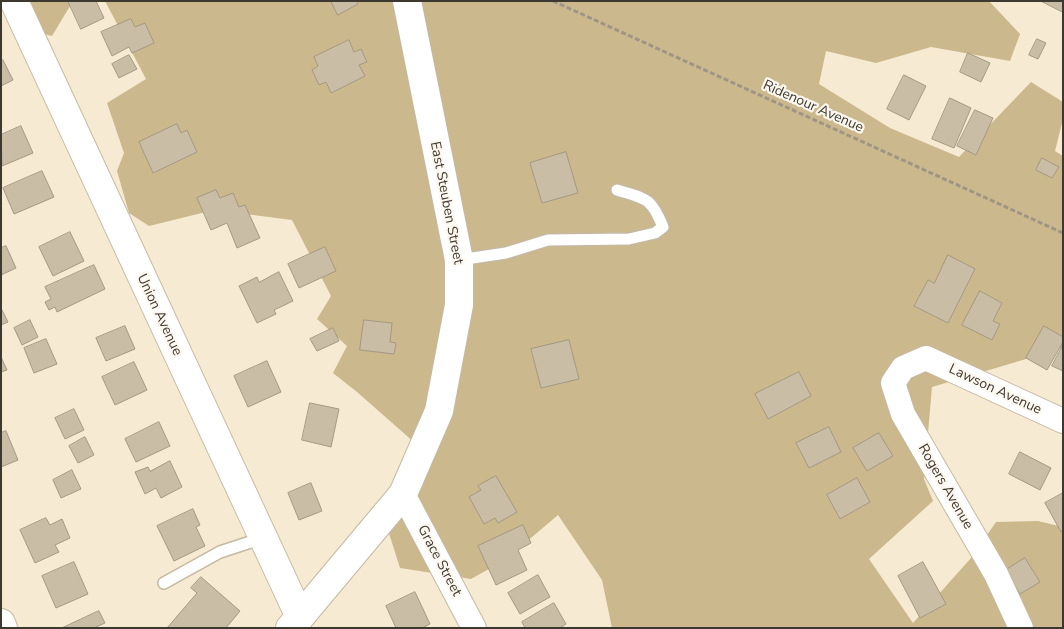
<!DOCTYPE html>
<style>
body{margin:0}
#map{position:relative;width:1064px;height:629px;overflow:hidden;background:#f6ead2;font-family:"Nunito Sans",sans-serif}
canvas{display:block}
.frame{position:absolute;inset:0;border:2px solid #3e3930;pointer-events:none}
</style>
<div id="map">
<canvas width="1064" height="629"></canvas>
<div class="frame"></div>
</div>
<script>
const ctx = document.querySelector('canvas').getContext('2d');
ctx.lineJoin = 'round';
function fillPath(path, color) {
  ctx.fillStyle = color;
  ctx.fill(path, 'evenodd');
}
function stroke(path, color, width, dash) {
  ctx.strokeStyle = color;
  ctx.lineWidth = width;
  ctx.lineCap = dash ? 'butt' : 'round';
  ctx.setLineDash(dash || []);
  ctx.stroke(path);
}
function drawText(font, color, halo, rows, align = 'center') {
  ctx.font = font + ' "Nunito Sans",sans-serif';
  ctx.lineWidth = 4.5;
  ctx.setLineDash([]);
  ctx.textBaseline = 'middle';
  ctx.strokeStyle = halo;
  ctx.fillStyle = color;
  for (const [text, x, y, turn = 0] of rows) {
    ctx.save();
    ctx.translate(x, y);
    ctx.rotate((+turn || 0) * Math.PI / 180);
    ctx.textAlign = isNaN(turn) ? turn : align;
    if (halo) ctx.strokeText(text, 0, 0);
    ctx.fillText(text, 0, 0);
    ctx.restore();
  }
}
fillPath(new Path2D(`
 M1 1H73L52 36 9 25 1 6Z
 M105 1H989L1020 34 1010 61 931 47 876 63 826 51 819 84 890 128 959 157 1031 82 1063 102V119L1055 151 1063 156V348L932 387 924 479 933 501 869 559 913 623 971 558 996 522 1038 521 1063 527V628H612L602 580 558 515 505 560 471 579 400 568 388 530 432 458 357 392 333 373 347 346 317 319 331 296 292 220 214 210 149 226 129 213 117 171 124 153 107 103 146 79Z`), '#ccb88d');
const building = new Path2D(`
 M68 1H96L104 18 81 29Z
 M331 1H357L358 4 338 15Z
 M1041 1H1063V12Z
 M131 19 135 27 145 23 154 43 132 53 129 47 112 56 101 32Z
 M1037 39 1046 43 1038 59 1029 55Z
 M349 40 354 52 361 49 367 62 359 65 365 76 331 93 326 82 319 85 312 70 318 66 314 57Z
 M968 53 990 63 981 82 960 72Z
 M129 55 137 69 119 78 112 64Z
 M3 60 13 80 1 86V61Z
 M904 75 926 86 909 120 887 109Z
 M950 98 971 108 954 148 932 139Z
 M975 110 993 118 976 155 957 146Z
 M177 124 181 133 187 130 197 152 153 173 139 142Z
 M21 126 33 153 2 166 1 135Z
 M566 152 578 193 542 203 530 163Z
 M1042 158 1059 167 1052 178 1036 170Z
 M42 171 54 197 14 214 3 188Z
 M216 190 220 198 233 193 239 207 245 205 260 238 237 248 227 223 211 230 197 198Z
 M70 232 84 261 53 276 39 247Z
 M6 246 16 268 1 275V248Z
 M325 247 336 271 299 288 288 264Z
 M948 255 975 269 948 323 914 306 928 280 934 283Z
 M94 265 105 289 57 312 55 307 49 310 45 302 51 299 45 287Z
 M279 272 293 301 274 310 276 314 257 323 239 286 257 277 259 282Z
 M980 291 1002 303 993 321 1000 324 992 340 962 325Z
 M1 308 8 322 1 325Z
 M30 320 38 337 22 345 14 328Z
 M364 320 392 323 390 342 396 343 394 354 360 350Z
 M125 326 135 349 106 361 96 338Z
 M1044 326 1063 337V342L1047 370 1026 358Z
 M333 328 339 341 317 351 310 339Z
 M46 339 57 364 34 373 24 348Z
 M569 340 579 379 541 388 531 349Z
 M1063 345V371L1052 366Z
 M1 357 7 370 1 372Z
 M267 361 281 392 248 407 234 376Z
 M134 362 147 390 115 405 102 377Z
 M799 372 811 396 768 419 755 394Z
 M310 403 339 409 331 447 302 440Z
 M74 409 84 430 65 439 55 418Z
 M159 422 170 446 136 462 125 439Z
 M829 427 841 452 809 468 796 443Z
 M6 431 18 460 1 467V433Z
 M879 433 893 456 867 471 853 448Z
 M85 437 94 455 78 463 69 446Z
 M1020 452 1051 468 1040 490 1009 474Z
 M170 461 182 487 161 498 156 488 145 494 135 472 148 467 150 471Z
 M72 470 81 489 61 498 53 480Z
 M496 476 517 512 498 523 495 518 484 524 469 497 481 490 478 486Z
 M857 478 870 502 840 519 827 495Z
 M311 483 322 511 299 520 288 493Z
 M1063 493V531L1061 532 1045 503Z
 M193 509 200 525 196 527 205 546 174 561 157 526Z
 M46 518 50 525 62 519 70 538 55 545 59 552 35 563 20 530Z
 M523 525 531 543 518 550 527 570 496 585 478 546Z
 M1025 558 1040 582 1020 594 1006 570Z
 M74 562 88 594 56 608 42 576Z
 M923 562 946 604 920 618 898 576Z
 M538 575 550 597 520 614 508 593Z
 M201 577 240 611 226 628H167L197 593 191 588Z
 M415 592 430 624 422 628H396L386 606Z
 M554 603 566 624 560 628H525L522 622Z
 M99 611 105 623 94 628H62Z`);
fillPath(building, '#c9bda6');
stroke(building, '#a49982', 1);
const lane = new Path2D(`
 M459 260 506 253 548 240 629 239 655 233 663 227C651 197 646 199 617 190
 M164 583 220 552 263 538`);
const street = new Path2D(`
 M403 494 474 628
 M1021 628 996 574 903 414 893 383 903 368 926 358 1063 421`);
const secondary = new Path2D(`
 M300 617 403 494 439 411 459 305V260L407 1`);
const primary = new Path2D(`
 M14 1 300 617 290 628
 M1 623 3 628`);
stroke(lane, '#c5b9a2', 14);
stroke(street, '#c5b9a2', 26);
stroke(secondary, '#c5b9a2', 30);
stroke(primary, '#c5b9a2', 30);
stroke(new Path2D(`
 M553 1 1063 233`), '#9e9584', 3, [5, 2.5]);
stroke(lane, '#fff', 11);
stroke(street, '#fff', 24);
stroke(secondary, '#fff', 28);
stroke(primary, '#fff', 28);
drawText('14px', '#3e3930', '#fdf8ef', [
 ["Ridenour Avenue",813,107,24],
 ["East Steuben Street",446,203,79],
 ["Union Avenue",159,315,65],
 ["Lawson Avenue",995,390,25],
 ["Rogers Avenue",945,487,60],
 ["Grace Street",439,561,62]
]);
</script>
